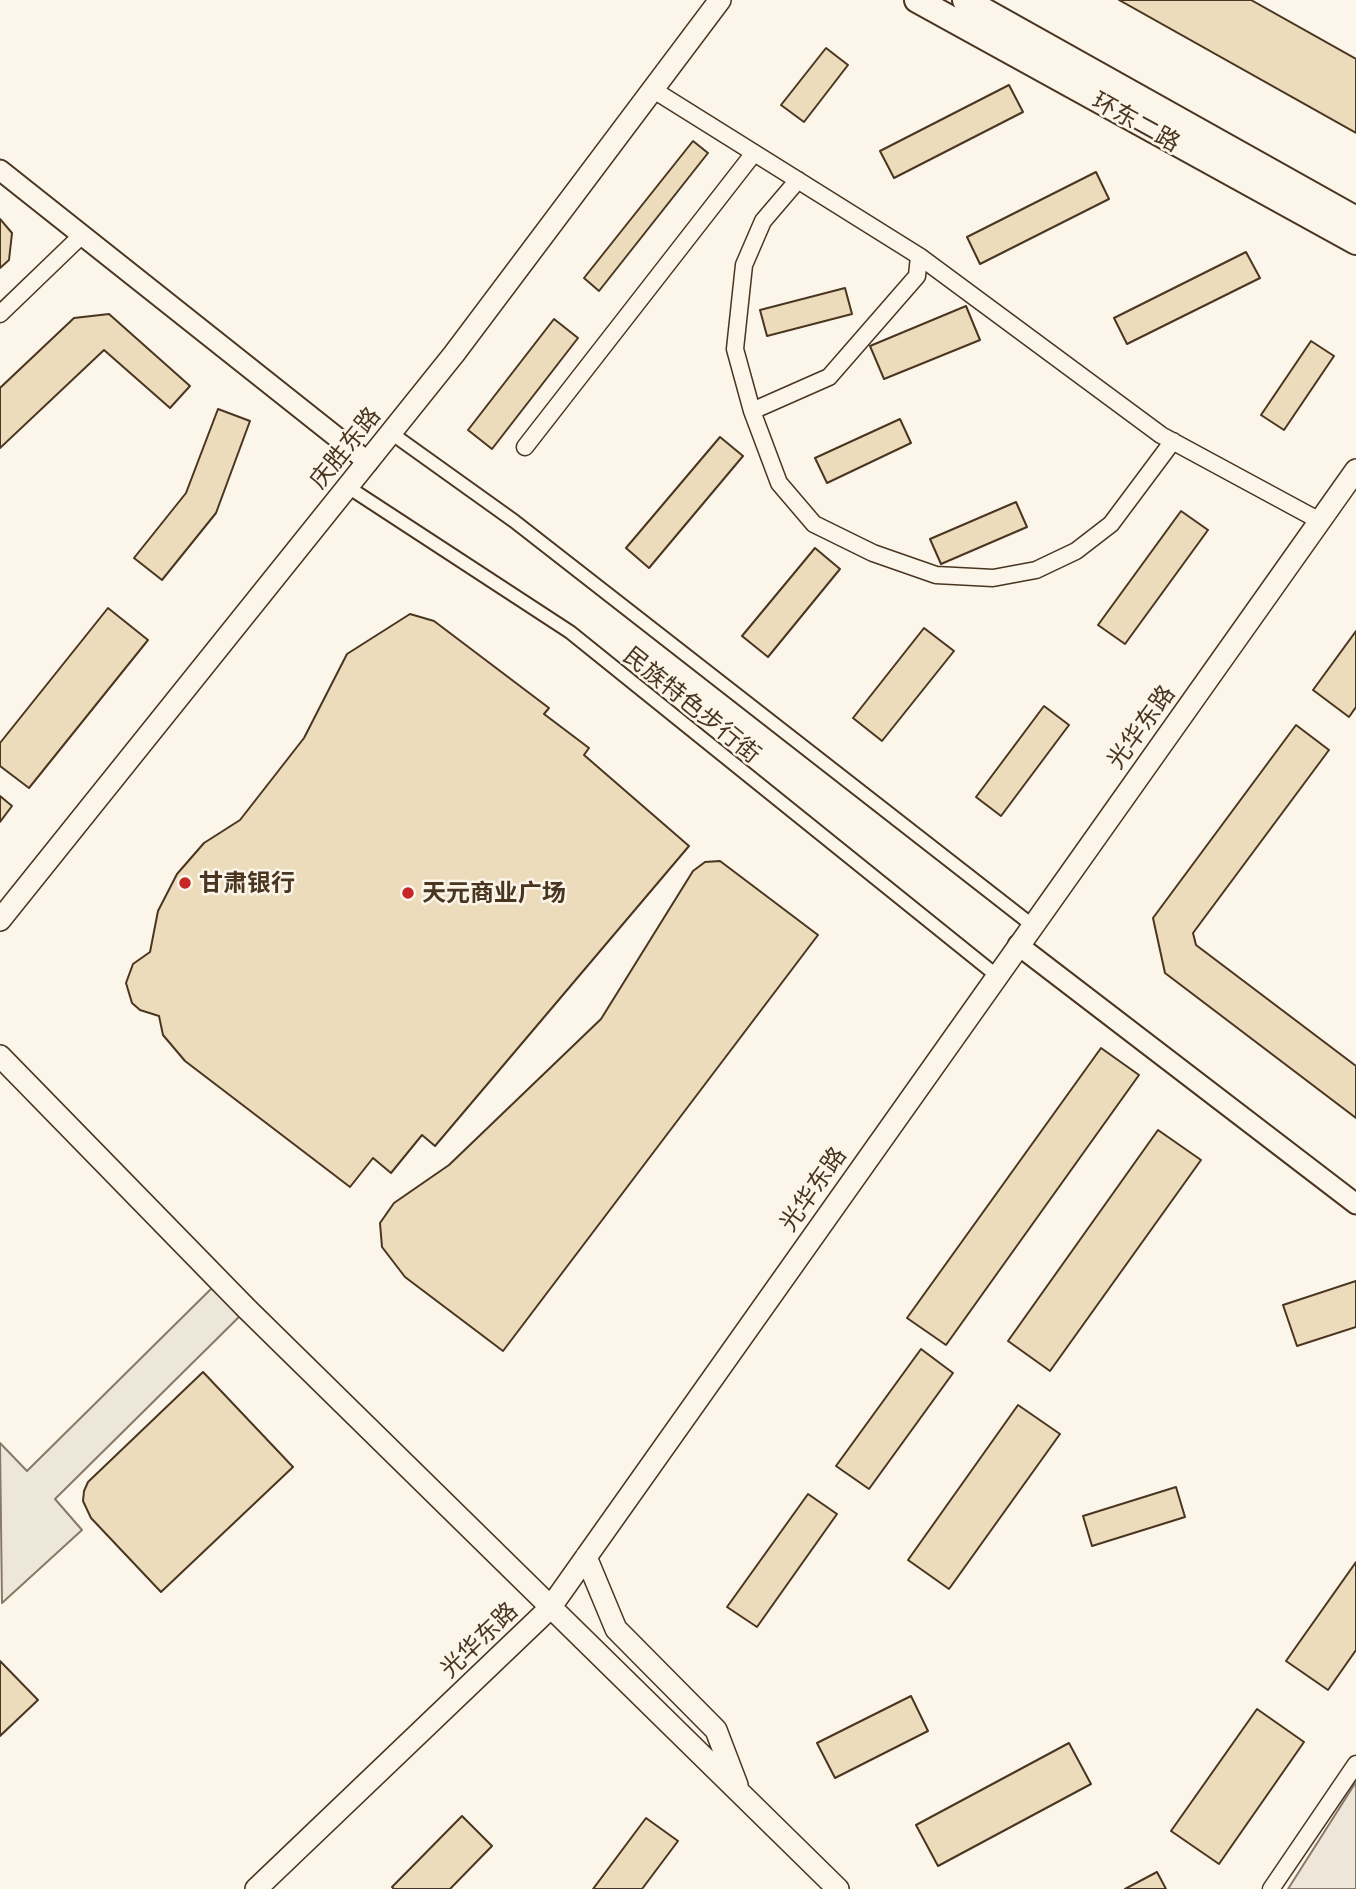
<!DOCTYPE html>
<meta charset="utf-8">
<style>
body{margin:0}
canvas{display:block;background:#fbf6e9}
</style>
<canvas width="1356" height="1889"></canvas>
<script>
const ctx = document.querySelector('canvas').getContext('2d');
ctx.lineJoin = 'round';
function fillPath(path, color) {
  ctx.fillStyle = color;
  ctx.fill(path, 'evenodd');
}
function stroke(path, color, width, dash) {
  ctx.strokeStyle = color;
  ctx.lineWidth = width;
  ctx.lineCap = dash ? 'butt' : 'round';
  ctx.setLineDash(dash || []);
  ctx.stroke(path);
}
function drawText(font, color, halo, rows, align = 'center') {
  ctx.font = font + ' Commissioner,"Noto Sans SC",sans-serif';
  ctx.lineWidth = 5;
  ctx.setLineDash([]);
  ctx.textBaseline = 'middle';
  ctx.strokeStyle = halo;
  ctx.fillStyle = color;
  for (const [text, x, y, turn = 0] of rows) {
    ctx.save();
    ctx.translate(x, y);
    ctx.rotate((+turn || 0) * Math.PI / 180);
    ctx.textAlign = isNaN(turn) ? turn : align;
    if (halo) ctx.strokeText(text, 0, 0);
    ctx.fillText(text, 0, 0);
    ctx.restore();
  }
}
const green = new Path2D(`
 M1356 1782V1889H1288Z`);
fillPath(green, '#ede6d9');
stroke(green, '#887966', 2);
const parking = new Path2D(`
 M219 1281 247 1309 55 1499 82 1530 2 1603 0 1443 27 1471Z`);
fillPath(parking, '#ede7d9');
stroke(parking, '#887966', 2);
const building = new Path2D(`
 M1119 0H1251L1356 59V133Z
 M826 48 848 65 804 122 781 105Z
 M1009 85 1023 112 894 178 880 151Z
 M693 141 708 153 599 291 584 278Z
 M1096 172 1109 199 980 264 967 237Z
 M0 219 12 233 9 260 0 268Z
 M1246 252 1260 278 1127 344 1114 318Z
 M845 288 852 314 767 336 760 310Z
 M966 306 980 340 884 379 870 346Z
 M109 314 190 386 170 408 104 350 0 448V388L74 318Z
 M554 319 578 338 492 449 468 430Z
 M1311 341 1334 356 1284 430 1261 415Z
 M218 409 250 421 216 513 162 580 134 558 186 493Z
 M900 419 911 443 827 483 815 458Z
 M720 437 743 456 649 568 626 548Z
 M1016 502 1027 527 941 564 930 539Z
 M1181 511 1208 530 1125 644 1098 625Z
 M815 548 840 569 768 657 742 636Z
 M108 608 148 640 29 788 0 766V743Z
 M410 614 434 621 549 708 544 714 589 748 584 755 689 846 435 1146 422 1135 391 1173 373 1158 350 1187 185 1061 163 1035 159 1016 140 1010 132 1003 126 983 133 964 150 952 158 911 177 874 204 843 240 820 304 738 347 654Z
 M924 628 954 651 882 741 853 718Z
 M1356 631V707L1349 717 1313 690Z
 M1044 706 1069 725 1001 816 976 797Z
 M1296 725 1329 750 1193 933 1196 945 1356 1066V1118L1165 973 1153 918Z
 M0 796 12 806 0 822Z
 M720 861 818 935 503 1351 405 1277 382 1247 380 1223 394 1203 449 1165 601 1019 693 871 705 862Z
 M1101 1048 1139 1075 946 1345 907 1318Z
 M1158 1130 1201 1160 1050 1371 1008 1341Z
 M1356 1281V1327L1297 1346 1283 1305Z
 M921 1349 953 1373 869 1489 836 1466Z
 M203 1372 293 1467 161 1592 91 1518 83 1501 84 1491 88 1482Z
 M1018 1405 1060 1434 949 1589 908 1560Z
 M1176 1487 1185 1517 1092 1546 1083 1516Z
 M808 1494 837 1514 757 1627 727 1607Z
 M1356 1562V1650L1328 1690 1286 1661Z
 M0 1661 38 1700 0 1736Z
 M911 1696 928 1731 835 1778 817 1743Z
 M1257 1709 1304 1742 1219 1864 1171 1831Z
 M1069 1743 1091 1784 938 1866 916 1825Z
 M462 1816 492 1846 450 1889H394L392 1887Z
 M646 1818 678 1841 642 1889H593Z
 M1157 1872 1166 1889H1125Z`);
fillPath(building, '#ecdcbc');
stroke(building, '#4a3520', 2);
const pedestrian = new Path2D(`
 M391 433 514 521 1032 925
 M348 487 570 632 996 975`);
const minor = new Path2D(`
 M652 89 919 256 1161 435 1320 521
 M798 180 763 221 744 265 735 349 752 411 779 483 814 524 873 553 936 575 993 578 1036 570 1076 551 1111 524 1173 441
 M0 314 82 235
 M752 411 829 377 917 276 919 256
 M525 447 754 153
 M1271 1889 1356 1764`);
const tertiary = new Path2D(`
 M0 170 368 462
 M1018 945 1356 1204`);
const secondary = new Path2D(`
 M0 920 454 354 720 0
 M0 1056 247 1309 838 1889
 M586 1557 616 1629 716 1730 737 1785
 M256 1889 550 1608 1356 470`);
const primary = new Path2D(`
 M917 0 1356 242
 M965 0 1356 219`);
stroke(pedestrian, '#4a3520', 16);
stroke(minor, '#4a3520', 19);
stroke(tertiary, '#4a3520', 23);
stroke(secondary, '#4a3520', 24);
stroke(primary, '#4a3520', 28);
stroke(pedestrian, '#fbf6e9', 12);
stroke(minor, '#fbf6e9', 16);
stroke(tertiary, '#fbf6e9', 19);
stroke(secondary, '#fbf6e9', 21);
stroke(primary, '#fbf6e9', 24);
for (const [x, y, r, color] of [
 [185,883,7,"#c62828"],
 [408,893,7,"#c62828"]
]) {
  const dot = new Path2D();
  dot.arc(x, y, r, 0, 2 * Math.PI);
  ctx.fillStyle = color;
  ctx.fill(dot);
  stroke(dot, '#fbf6e9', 2.5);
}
drawText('24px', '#4a3520', '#fbf6e9', [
 ["环东二路",1136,122,29],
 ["庆胜东路",345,448,-51],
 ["民族特色步行街",692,705,39],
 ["光华东路",1141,727,-54],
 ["光华东路",813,1189,-55],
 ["光华东路",479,1640,-44]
]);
drawText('bold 24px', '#4a3520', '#fbf6e9', [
 ["甘肃银行",199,883],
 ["天元商业广场",422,893]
], 'left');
</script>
